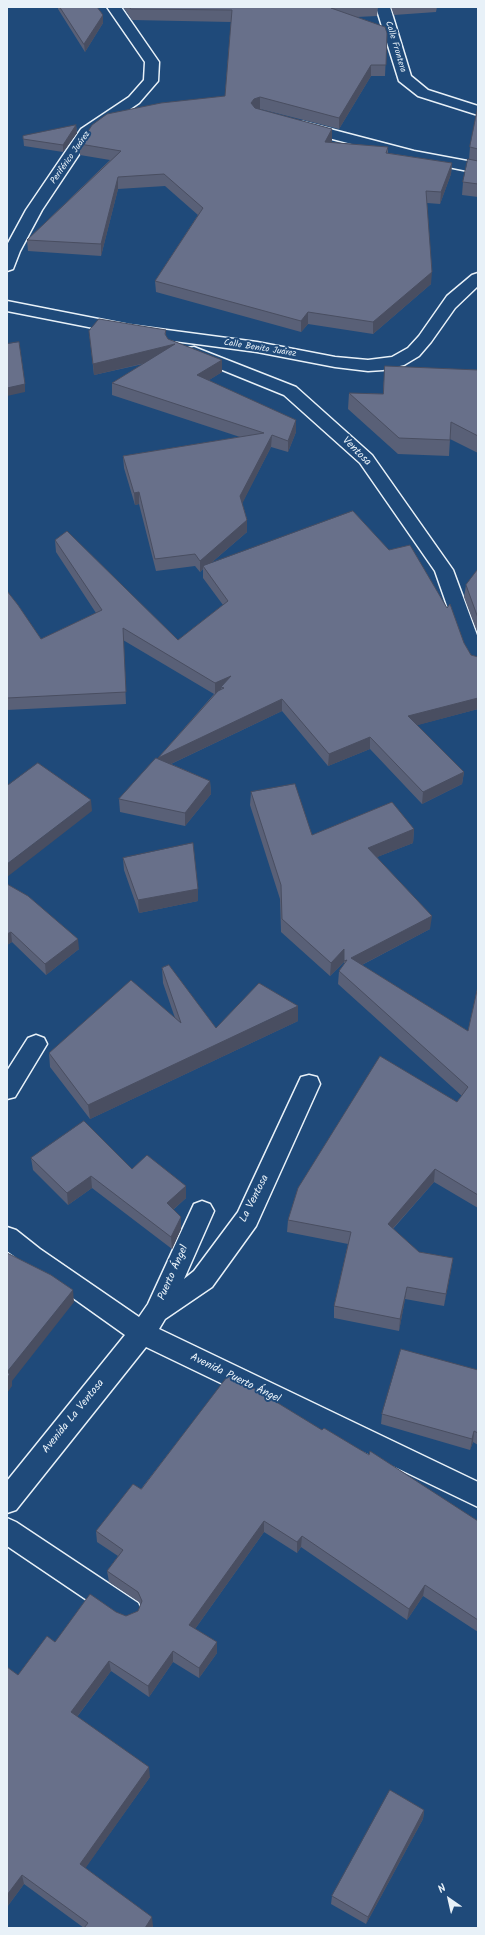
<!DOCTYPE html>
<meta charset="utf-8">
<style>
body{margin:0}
#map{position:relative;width:485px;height:1935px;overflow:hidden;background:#1f4a7a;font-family:Kalam,sans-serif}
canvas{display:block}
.frame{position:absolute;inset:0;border:8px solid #e8f1f8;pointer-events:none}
.north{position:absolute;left:429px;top:1879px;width:40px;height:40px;-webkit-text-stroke:3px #1f4a7a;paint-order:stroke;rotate:326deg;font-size:11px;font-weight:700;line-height:16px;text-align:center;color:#e8f1f8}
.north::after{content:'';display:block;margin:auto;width:14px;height:18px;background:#e8f1f8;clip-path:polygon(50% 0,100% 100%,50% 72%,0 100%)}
</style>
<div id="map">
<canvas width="485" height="1935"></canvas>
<div class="frame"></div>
<div class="north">N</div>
</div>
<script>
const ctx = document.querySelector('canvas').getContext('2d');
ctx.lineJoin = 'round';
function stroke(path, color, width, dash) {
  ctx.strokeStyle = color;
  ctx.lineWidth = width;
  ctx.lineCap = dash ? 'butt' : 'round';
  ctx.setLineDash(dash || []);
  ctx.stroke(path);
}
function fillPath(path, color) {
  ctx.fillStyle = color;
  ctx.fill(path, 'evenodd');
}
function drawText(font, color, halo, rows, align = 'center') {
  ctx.font = font + ' Kalam,sans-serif';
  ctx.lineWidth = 4;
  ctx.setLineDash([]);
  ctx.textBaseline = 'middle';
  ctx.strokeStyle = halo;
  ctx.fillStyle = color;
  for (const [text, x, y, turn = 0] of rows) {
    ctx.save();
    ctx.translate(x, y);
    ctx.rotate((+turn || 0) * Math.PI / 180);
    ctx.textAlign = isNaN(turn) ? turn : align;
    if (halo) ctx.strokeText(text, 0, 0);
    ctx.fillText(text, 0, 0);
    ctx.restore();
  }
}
const minor = new Path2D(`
 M107 7H121L159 62 158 81 139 103 92 135 42 210 20 251 13 269 7 271V245L26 210 81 129 129 97 144 80 145 62Z
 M376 7H390L411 76 428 90 478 106V115L418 96 399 81Z
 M303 122 414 151 478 163V173L413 160 298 130 295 127 298 124Z
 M478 273V286L455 308 431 342 419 356 404 365 383 370 368 371 335 367 257 352 129 335 7 311V301L129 325 257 342 335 357 368 360 392 357 408 348 419 336 447 296 472 275Z
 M194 347 296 387 372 455 453 570 478 638V668L471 666 464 654 435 571 360 463 284 395 188 356 186 352 188 348Z
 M36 1035 44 1038 47 1044 15 1097 7 1099V1071L28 1038Z
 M309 1075 317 1077 320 1084 256 1226 212 1287 165 1319 159 1329 478 1482V1507L146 1347 16 1510 7 1513V1481L125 1335 7 1251V1227L16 1230 40 1249 139 1317 148 1304 194 1204 202 1201 210 1204 214 1211 184 1279 194 1271 238 1212 301 1077Z
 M7 1518 16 1522 138 1603 142 1612 138 1621 128 1625 118 1621 7 1546Z`);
stroke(minor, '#e8f1f8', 3);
fillPath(minor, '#1f4a7a');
fillPath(new Path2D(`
 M58 7H97L103 23 85 52 58 9Z
 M123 7H378L377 16 357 17 387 33 385 76H371L339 129 260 109H259L332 129V141L331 142 388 147V153L452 163 451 174 440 204 427 203 431 284 373 334 308 324 301 332 156 292 155 281 198 215 165 186 118 189 101 256 28 251 27 240 110 160 80 155V144L225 96 231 22 132 20Z
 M391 7H437L436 12 394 15Z
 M478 106V197L462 195 463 182 469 159 470 147Z
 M76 125 77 133 63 152 24 146 23 136Z
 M166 330V336L168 339 222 360V372L209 380 296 432 288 452 271 447 242 503 247 520V532L211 563 464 643 471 655 478 657V709L417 725 464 772 462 784 422 804 370 749 328 766 282 711 171 764 210 781 211 794 185 826 120 812 119 799 158 758 214 694 123 640 126 704 7 710V591L41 639 96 613 56 552 55 540 178 640 223 605 203 578V569L200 572 195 566 156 571 139 504 135 505 124 468 123 456 240 437 112 395V383L143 364 94 375 89 331Z
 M385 366 478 370V453L450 439 449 456 398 454 348 409 349 393 383 394Z
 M478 569V634L464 597 466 585Z
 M251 792 312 835 414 829 413 843 377 857 430 929 362 965 468 1031 478 986V1208L434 1182 393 1229 419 1252 453 1258 444 1306 405 1299 399 1331 334 1318V1306L348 1244 287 1232 288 1220 457 1102 462 1096 338 984 339 971 344 965V962L330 976 281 932 280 899 250 805Z
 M123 858 198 889V901L139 913 124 870Z
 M7 884 79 949 46 975 12 942 7 945Z
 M162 968 216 1028 298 1021 90 1119 50 1067 49 1053 175 1018 163 983Z
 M31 1158 132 1169 186 1198 173 1210 181 1229 172 1249 92 1188 68 1205 33 1170Z
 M478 1370V1445L473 1442 470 1450 381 1424 382 1414Z
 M322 1430 478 1521V1632L423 1596 407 1620 301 1547 297 1553 264 1532 195 1629 217 1642V1653L199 1678 173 1662 149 1697 111 1671 77 1717 150 1777 85 1868 153 1926 152 1928H84L24 1884 7 1907 18 1675 55 1642 116 1612 126 1616 138 1611 141 1605 139 1602 109 1582 107 1571 118 1556 97 1542 96 1531 141 1489Z
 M424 1810 423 1819 366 1924 331 1904 332 1896Z`), '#596077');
fillPath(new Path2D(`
 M103 15V23L85 52 84 44Z
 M371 65V76L339 129V118Z
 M260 97V109L254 111 251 103 254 99Z
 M76 125 77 133 63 152V145Z
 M332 129V141L324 153 325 142Z
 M452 163 451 174 440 204 441 192Z
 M118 177V189L101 256V244Z
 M432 272 431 284 373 334V322Z
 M308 312V324L301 332V321Z
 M175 344V356L94 375 93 364Z
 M222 360V372L198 387 197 375Z
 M25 384V392L7 396V388Z
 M296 420V432L288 452V441Z
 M272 435 271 447 240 508V496Z
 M139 492V504L135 505 134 493Z
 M247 520V532L205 568 203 566V569L200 572V561Z
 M231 676 224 688 221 687V692L215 695V683Z
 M478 698V709L407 728 408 716Z
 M282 699V711L158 770V758Z
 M370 737V749L328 766 329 754Z
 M464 772 462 784 422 804 423 792Z
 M210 781 211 794 185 826V813Z
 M91 800 92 811 7 877V864Z
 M414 829 413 843 367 861 368 848Z
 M198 889V901L139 913 138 900Z
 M432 916 430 929 350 971 351 958Z
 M11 932 12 942 7 945V934Z
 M78 939 79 949 46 975 45 964Z
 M344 949V962L330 976 331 963Z
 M298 1006V1021L90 1119 88 1105Z
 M435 1169 434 1182 386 1236 388 1224Z
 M91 1176 92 1188 68 1205 67 1193Z
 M186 1186V1198L167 1215V1203Z
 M181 1217V1229L172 1249 171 1237Z
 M453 1258 451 1271 444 1306 446 1294Z
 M407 1287 405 1299 399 1331 400 1319Z
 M73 1290 74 1302 12 1381V1386L7 1393V1372Z
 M474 1431 473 1442 470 1450 472 1439Z
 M264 1521V1532L190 1636 189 1625Z
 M302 1536 301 1547 297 1553V1542Z
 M425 1585 423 1596 407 1620 409 1609Z
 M217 1642V1653L199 1678V1668Z
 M173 1651V1662L149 1697 148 1686Z
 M109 1661 111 1671 73 1722 71 1712Z
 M149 1767 150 1777 82 1873 80 1864Z
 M424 1810 423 1819 366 1924 368 1917Z
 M22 1875 24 1884 7 1907V1895Z
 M152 1917 153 1926 152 1928H145Z`), '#494e61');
const building = new Path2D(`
 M60 7H97L103 15 84 44Z
 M130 7H340L331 8 385 27 387 33 386 65H371L339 118 260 97 254 99 251 103 255 108 332 129 325 142 388 147 386 153 452 163 441 192 426 191 432 272 373 322 308 312 301 321 155 281 203 208 164 174 118 177 101 244 27 240 121 151 80 144 92 125 107 114 161 103 225 96 232 10 131 9Z
 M478 106V149L470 147Z
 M76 125 63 145 23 139V136Z
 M468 159 478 161V184L463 182Z
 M99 319 166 330 165 334 168 339 222 360 197 375 296 420 288 441 272 435 240 496 247 520 200 561 195 554 155 559 139 492 134 493 123 456 264 433 112 383 175 344 93 364 89 331Z
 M19 342 25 384 7 388V344Z
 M385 366 478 370V436L451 422 450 440 399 438 349 393 383 394Z
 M353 511 389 550 410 545 447 608 450 604 464 643 471 655 478 657V698L408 716 464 772 423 792 370 737 329 754 282 699 158 758 218 691 224 688 221 687 231 676 215 683 123 628 126 692 7 698V591L18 605 41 639 102 610 55 540 67 531 178 640 228 601 203 566Z
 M478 569V618L466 585Z
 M156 758 210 781 185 813 119 799Z
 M38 763 91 800 7 864V786Z
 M295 784 312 835 392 802 414 829 368 848 432 916 351 958 468 1031 478 986V1195L435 1169 388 1224 419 1252 453 1258 446 1294 407 1287 400 1319 334 1306 351 1232 288 1220 298 1188 380 1056 457 1102 468 1087 339 971 347 960 344 961V949L331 963 282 919 281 885 251 792Z
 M193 843 198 889 138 900 123 858Z
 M7 884 28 896 78 939 45 964 11 932 7 934Z
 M169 965 216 1028 259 983 298 1006 88 1105 49 1053 131 980 181 1023 162 968Z
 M84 1121 132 1169 147 1155 186 1186 167 1203 181 1217 171 1237 91 1176 67 1193 31 1158Z
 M7 1253 51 1275 73 1290 7 1372Z
 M401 1349 478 1370V1433L474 1431 472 1439 382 1414Z
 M7 1372 10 1374 7 1378Z
 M228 1376 255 1389 322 1430 324 1428 369 1455 370 1451 478 1521V1620L425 1585 409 1609 302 1536 297 1542 264 1521 189 1625 217 1642 199 1668 173 1651 148 1686 109 1661 71 1712 149 1767 80 1864 152 1917 145 1928H84L88 1923 22 1875 7 1895V1667L18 1675 47 1636 55 1642 90 1594 116 1612 126 1616 138 1611 142 1601 138 1592 107 1571 123 1550 96 1531 133 1484 141 1489Z
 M390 1790 424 1810 368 1917 332 1896Z`);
fillPath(building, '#68708a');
stroke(building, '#494e61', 1);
drawText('9px', '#e8f1f8', '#1f4a7a', [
 ["Calle Frontera",395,47,73],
 ["Periférico Juárez",71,158,-55],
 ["Calle Benito Juárez",260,349,9]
]);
drawText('11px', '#e8f1f8', '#1f4a7a', [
 ["Ventosa",356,452,45],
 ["La Ventosa",255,1199,-63],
 ["Puerto Ángel",174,1273,-66],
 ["Avenida Puerto Ángel",235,1379,26],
 ["Avenida La Ventosa",74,1417,-51]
]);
</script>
